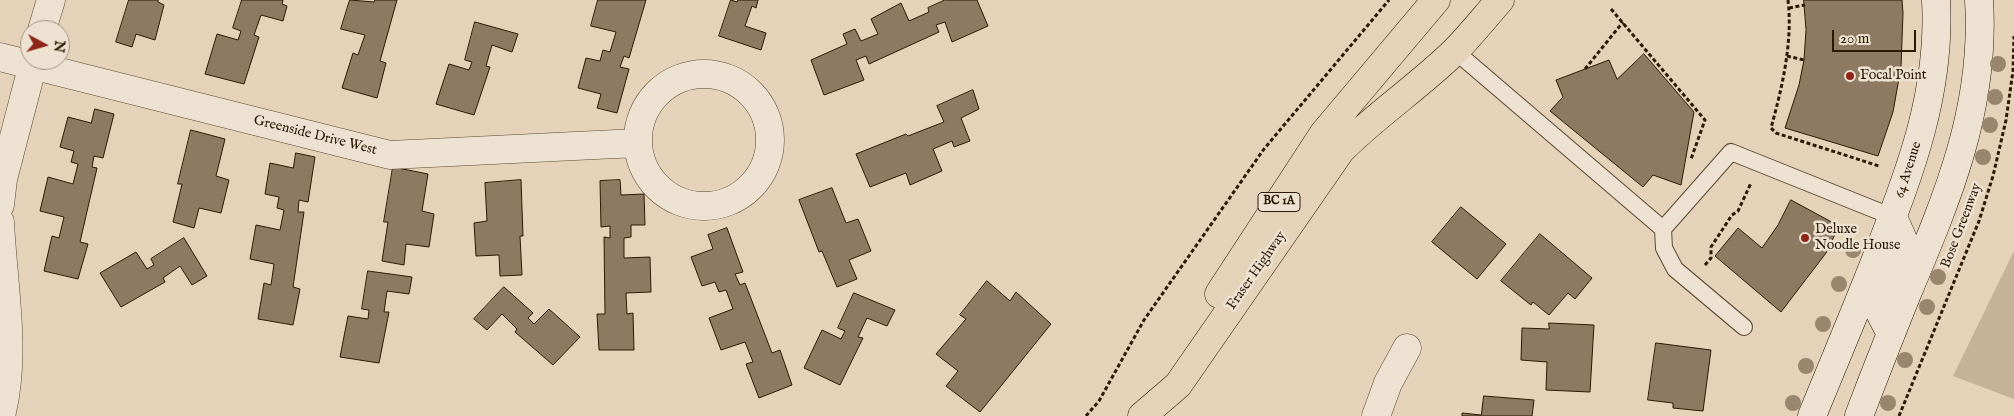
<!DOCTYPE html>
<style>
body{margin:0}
#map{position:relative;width:2014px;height:416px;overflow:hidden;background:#e4d3b8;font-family:"IM FELL English",serif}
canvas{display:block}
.north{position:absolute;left:20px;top:20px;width:50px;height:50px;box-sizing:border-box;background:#ede2d1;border:1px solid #a0927f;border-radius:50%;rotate:96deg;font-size:14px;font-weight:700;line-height:20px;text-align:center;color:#2c1904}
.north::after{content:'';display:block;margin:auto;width:18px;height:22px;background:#8f2418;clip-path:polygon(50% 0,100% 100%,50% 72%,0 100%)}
.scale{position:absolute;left:1832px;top:30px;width:84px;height:22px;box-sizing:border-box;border:2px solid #2c1904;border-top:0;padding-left:6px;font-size:15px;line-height:18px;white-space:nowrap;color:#2c1904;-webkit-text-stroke:4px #ede2d1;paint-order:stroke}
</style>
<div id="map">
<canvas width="2014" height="416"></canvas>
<div class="north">N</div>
<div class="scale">20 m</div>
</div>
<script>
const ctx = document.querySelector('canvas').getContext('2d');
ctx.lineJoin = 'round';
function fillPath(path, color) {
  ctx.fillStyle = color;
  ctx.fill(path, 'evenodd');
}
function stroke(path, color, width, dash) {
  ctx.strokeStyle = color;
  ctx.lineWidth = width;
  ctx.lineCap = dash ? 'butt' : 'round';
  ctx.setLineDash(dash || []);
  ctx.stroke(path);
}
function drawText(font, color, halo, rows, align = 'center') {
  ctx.font = font + ' "IM FELL English",serif';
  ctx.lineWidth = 5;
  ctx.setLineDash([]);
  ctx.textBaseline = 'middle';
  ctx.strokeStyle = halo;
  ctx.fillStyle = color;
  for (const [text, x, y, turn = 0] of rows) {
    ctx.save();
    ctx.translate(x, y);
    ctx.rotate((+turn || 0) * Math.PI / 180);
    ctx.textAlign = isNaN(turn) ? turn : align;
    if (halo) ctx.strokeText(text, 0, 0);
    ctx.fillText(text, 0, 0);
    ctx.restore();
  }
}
fillPath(new Path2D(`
 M2014 251V399L1953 376Z`), '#c5b399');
const building = new Path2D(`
 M129 0H158V2L164 5 155 40 136 34 132 47 116 42Z
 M242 0H283L282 4 287 6 283 21 261 15 254 35 259 37 244 84 205 74 217 34 238 40 241 31 233 28Z
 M350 0 374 2 375 0H397L380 61 386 63 377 98 342 88 353 53 358 55 365 35 341 29Z
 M598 0H646L629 58 624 56 620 67 629 69 617 113 597 108 601 94 578 88 586 58 600 61 603 50 610 52 616 32 591 26Z
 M731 0 737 2 738 0H758L756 8 752 6 745 26 766 33 761 50 719 36Z
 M945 0H977L988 26 952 42 945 22 936 25 939 32 869 64 866 56 856 60 864 80 824 95 811 60 847 44 843 34 855 29 861 41 878 34 871 19 901 3 909 21 929 12 928 8Z
 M1804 0H1902L1903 13 1901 67 1893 112 1878 156 1785 128 1799 85 1804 60 1806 30Z
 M475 22 518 34 512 52 492 45 486 66 490 67 474 115 436 104 449 64 469 70 472 62 465 60Z
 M1644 54 1694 112 1681 185 1653 175 1643 187 1550 111 1563 97 1556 80 1609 60 1617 79Z
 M973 90 979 109 961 118 970 141 954 147 952 141 933 149 942 171 910 185 906 173 870 187 856 154 906 134 908 136 944 122 937 106Z
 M95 109 114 114 103 158 94 156 92 167 97 168 80 242 88 244 78 279 44 271 52 236 59 238 64 217 40 211 48 177 73 184 78 164 71 162 74 151 60 147 68 117 91 123Z
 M191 130 225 139 216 176 229 180 221 213 199 208 194 228 173 222 182 184H178Z
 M296 153 315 157 308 202 299 200 298 212H304L293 287 300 289 293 325 258 319 264 283 271 285 274 264 250 259 256 225 280 230 284 210 277 208 279 197 265 194 270 163 293 168Z
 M393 167 428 174 422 211 434 214 429 247 406 244 404 265 382 261 388 222H384Z
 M521 180 523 236H520L522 275 500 276 499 255 476 256 474 223 487 221 485 183Z
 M620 180 621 195 644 194 645 225H631V237L624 238V258L650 257 651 292 626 293 627 314 633 313 634 350H599L597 314H605L604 237 610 238V226L601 227 600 181Z
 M832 188 846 223 858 219 871 251 849 260 857 279 837 287 822 251 819 252 799 200Z
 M1791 200 1839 226 1826 253 1781 312 1715 256 1738 228 1762 248 1778 225Z
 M1461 207 1506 244 1477 279 1432 242Z
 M727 228 743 272 735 274 740 285 745 283 772 353 780 350 792 385 759 398 746 364 753 362 745 342 721 350 709 318 733 309 726 290 719 292 715 282 702 286 691 257 713 249 708 235Z
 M1540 234 1592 278 1575 299 1568 293 1549 315 1533 302 1531 305 1501 281Z
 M184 238 207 276 192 285 180 266 163 278 165 282 121 307 100 273 136 252 147 269 154 265 151 259Z
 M368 271 412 277 409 294 387 291 384 312H389L379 363 340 357 348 316 368 319 369 310 362 309Z
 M987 281 1010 301 1016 292 1051 324 980 412 946 386 958 371 936 354 966 319 960 315Z
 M504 287 533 313 528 318 534 324 549 309 580 337 553 365 515 332 517 329 502 314 487 330 474 319Z
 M854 293 895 310 887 326 867 318 858 337 863 338 840 385 804 368 822 330 841 339 845 331 838 328Z
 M1549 323 1594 325 1590 392 1546 390 1547 362 1521 360 1522 328 1549 329Z
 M1656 343 1711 350 1703 411 1673 408V403L1648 400Z
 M1484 396 1534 400 1532 416H1462V413L1481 415Z`);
fillPath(building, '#8c7a62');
stroke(building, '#2c1904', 1);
const lane = new Path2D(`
 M1455 51 1663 229 1731 152 1893 217
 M1663 229 1664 248 1675 269 1744 327`);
const street = new Path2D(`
 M42 30 51 0
 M0 57 390 155 637 143
 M638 140a66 66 0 1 1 132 0a66 66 0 1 1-132 0Z
 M0 205 3 179 34 60
 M0 222C3 286 17 353 1 416
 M1376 416 1388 383 1407 348`);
const secondary = new Path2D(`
 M1891 334 1878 309 1904 242 1893 217
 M1812 416C1834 362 1857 308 1878 254 1911 170 1941 91 1936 0
 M1859 416C1874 376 1890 336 1906 296 1947 199 1986 108 1979 0`);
const primary = new Path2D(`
 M1219 294 1324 133 1436 0
 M1142 416 1178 385 1341 150C1377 114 1418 87 1454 52 1470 36 1485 17 1500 0`);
stroke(lane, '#5a4831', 18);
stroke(street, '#5a4831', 29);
stroke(secondary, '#2c1904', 29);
stroke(primary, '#2c1904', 29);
stroke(new Path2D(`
 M1788 0C1793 42 1782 88 1771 128L1776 133 1879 166
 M1789 8 1805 5
 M1611 9 1705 120 1691 159
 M1787 56 1804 60
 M1585 69 1623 22
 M1705 265 1711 258V247L1732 215 1738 211 1751 183
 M1086 416 1099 401 1144 320 1264 149 1389 0
 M1899 416 1979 221 1993 176 2006 120 2013 71 2014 36`), '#2c1904', 3, [4, 2.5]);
stroke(lane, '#ede2d1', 16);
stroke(street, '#ede2d1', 28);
stroke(secondary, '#ede2d1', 28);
stroke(primary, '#e4d3b8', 28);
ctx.fillStyle = '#98866e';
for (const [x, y] of [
 [1998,64],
 [1995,97],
 [1990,125],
 [1983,157],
 [1853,250],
 [1938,277],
 [1839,284],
 [1927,307],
 [1823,324],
 [1905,360],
 [1806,366],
 [1793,403],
 [1888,403]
]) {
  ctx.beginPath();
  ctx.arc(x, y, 8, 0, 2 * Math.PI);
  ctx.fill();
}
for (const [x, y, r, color] of [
 [1850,76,5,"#8f2418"],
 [1805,238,5,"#8f2418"]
]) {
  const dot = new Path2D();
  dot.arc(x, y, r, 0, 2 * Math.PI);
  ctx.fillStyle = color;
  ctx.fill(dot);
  stroke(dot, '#ede2d1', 2);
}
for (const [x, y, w] of [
 [1279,202,42]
]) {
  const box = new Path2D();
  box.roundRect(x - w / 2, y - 9.5, w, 19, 4);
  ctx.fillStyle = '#ede2d1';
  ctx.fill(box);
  stroke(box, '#2c1904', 1);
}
drawText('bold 12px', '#2c1904', null, [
 ["BC 1A",1279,202]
]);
drawText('14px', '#2c1904', '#ede2d1', [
 ["Focal Point",1860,76],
 ["Deluxe",1815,230],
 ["Noodle House",1815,246]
], 'left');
drawText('14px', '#2c1904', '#ede2d1', [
 ["Greenside Drive West",315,136,14],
 ["64 Avenue",1909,170,-72],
 ["Bose Greenway",1962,226,-69],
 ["Fraser Highway",1257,271,-55]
]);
</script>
